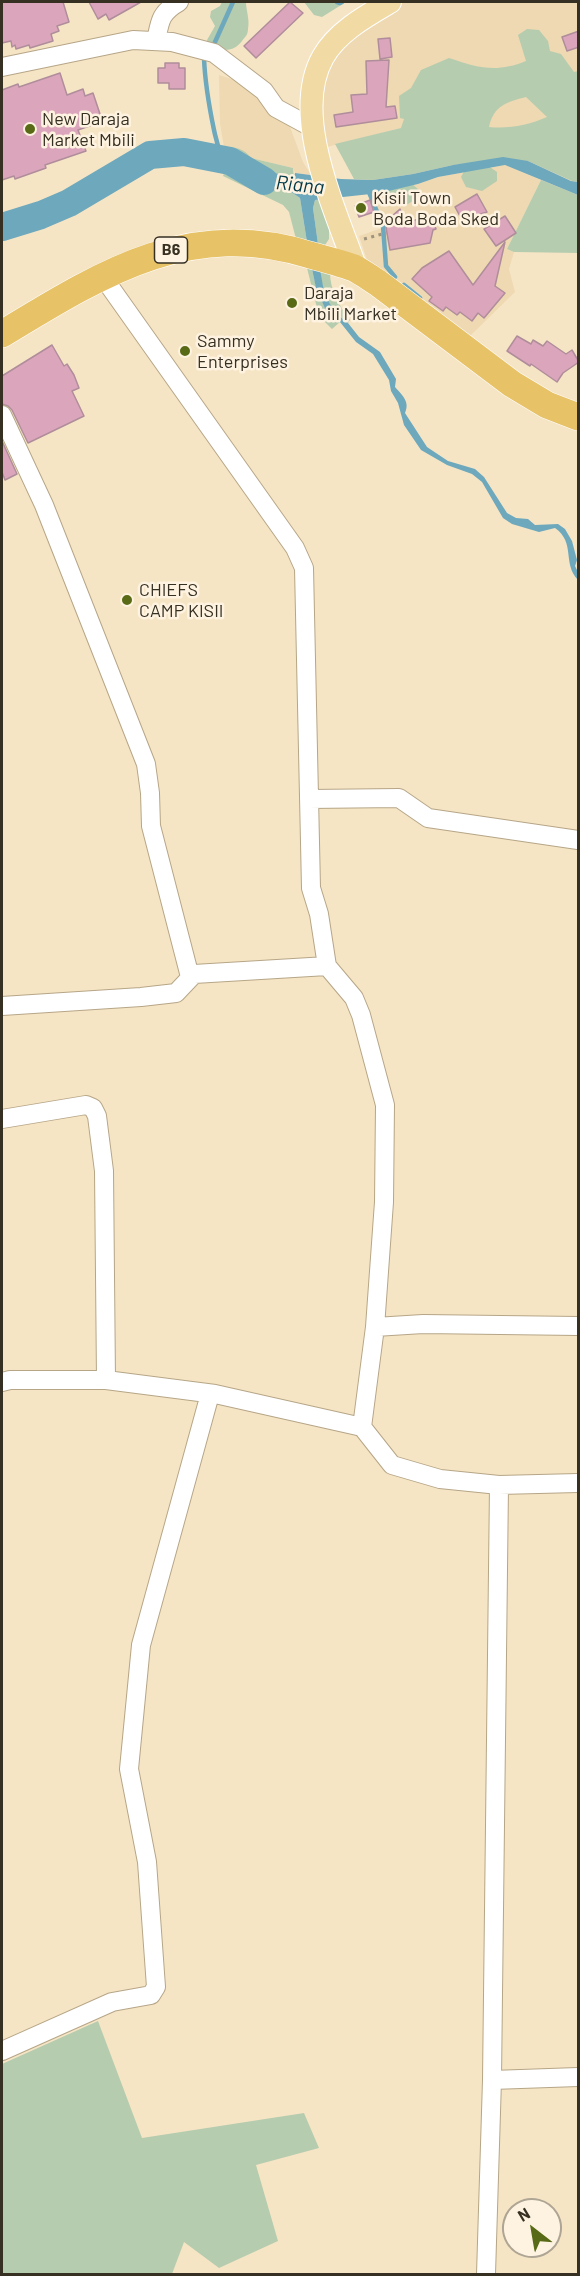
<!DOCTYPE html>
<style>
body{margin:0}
#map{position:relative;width:580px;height:2276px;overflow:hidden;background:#f6e5c5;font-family:Barlow,sans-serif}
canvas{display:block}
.frame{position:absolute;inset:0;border:3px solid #363023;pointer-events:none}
.north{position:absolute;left:502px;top:2198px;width:60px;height:60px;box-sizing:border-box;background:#fef3e0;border:2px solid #aea594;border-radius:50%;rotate:329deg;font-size:16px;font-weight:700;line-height:24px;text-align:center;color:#363023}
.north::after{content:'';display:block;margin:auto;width:21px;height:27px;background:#596a16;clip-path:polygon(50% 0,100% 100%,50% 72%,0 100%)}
</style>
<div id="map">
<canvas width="580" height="2276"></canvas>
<div class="frame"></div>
<div class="north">N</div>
</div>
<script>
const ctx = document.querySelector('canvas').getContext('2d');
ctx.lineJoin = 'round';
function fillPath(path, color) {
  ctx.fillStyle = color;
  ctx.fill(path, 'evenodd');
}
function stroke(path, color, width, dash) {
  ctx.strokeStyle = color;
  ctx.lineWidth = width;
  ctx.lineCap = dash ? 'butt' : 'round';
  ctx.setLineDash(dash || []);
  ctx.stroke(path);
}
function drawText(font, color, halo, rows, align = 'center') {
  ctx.font = font + ' Barlow,sans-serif';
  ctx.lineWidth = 5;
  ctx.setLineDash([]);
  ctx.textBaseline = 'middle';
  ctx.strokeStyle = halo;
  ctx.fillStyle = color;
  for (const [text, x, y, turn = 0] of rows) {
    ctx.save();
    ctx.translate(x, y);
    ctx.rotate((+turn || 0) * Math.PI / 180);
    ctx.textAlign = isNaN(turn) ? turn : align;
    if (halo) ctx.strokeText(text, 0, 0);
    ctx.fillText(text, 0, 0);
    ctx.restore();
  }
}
fillPath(new Path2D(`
 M403 2H578V131L401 128 327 147 319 105 328 62 363 24Z
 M219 75 238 81 260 96 289 124 303 162 311 175 295 173 293 168 251 158 237 148 224 147 220 124Z
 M505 165 541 180 507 249 514 252 509 269 515 292 469 337 370 269 359 236 385 227 372 195 418 184 438 177Z`), '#eed9b2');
fillPath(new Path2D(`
 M222 2H246C246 11 250 19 248 29 248 35 245 37 242 41 232 54 221 50 208 45L207 40 215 26 210 17 211 11 220 6Z
 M304 2H346L322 17 314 15Z
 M527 29 539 30 548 41 550 51 561 54 574 72 578 71V182L572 181 528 161 453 165 413 174 373 180 354 179 335 144 401 128 404 119 400 118 399 96 411 88 421 70 449 58C478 68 497 73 526 61L518 35ZM526 97 547 117C529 125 509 129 489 127 494 105 507 102 526 97Z
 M224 147C235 147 244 148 251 158L293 168 294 178 253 167 223 154Z
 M484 163 497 172V181L482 191 466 187 461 177 467 166Z
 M226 168 291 192 300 198 307 242 296 239 289 212 283 205 223 176Z
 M541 180 578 195V253L514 252 507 249Z
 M411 183 419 190V197L408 204 394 205 385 197 384 189Z
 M315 200H319L329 228V239L325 245 318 244 313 208Z
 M307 268 312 269C316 289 322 310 340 322L332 329 322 319 316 304Z
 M320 269 330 273C330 290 340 307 350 320L348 323C328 308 322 294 320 269Z
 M98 2021 142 2138 304 2113 319 2148 256 2165 278 2241 219 2268 184 2242 172 2274H2V2064Z`), '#b6ccaf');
fillPath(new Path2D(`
 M503 157 528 161 571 181 578 182V195L505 165 438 177 418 184 380 193 315 200 313 208 318 244 307 242 300 198 291 192 226 168 232 158 253 167 294 178 295 173 341 179 373 180 413 174 453 165Z
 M312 269H320L324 292 334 312 348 323 359 337 380 352 396 379 395 387C403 396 410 402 405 413L427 447 448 461 475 469 484 477 507 513 516 518 528 519 535 525 558 524 565 529 572 541 577 560 575 566 578 572V580C562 563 576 543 555 528L539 532 512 524 503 518 482 482 472 474 447 465 421 450 404 425 398 403 391 391 389 380 373 354 356 342 340 322 328 315 316 288Z`), '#6da8bd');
stroke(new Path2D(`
 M337 2 340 3 342 2
 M215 42 233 2
 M204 58C205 83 209 106 214 130 216 141 220 147 219 159
 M368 190 383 226 386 266 395 277
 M404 285 420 298`), '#6da8bd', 4.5);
stroke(new Path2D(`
 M2 227 41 215 69 203 150 155 184 152 230 161 264 181`), '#6da8bd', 28);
const building = new Path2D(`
 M2 2H63L69 22 57 26 59 31 51 34 53 41 30 48 29 45 16 49 15 45 12 47 11 41 2 43Z
 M89 2H141L109 20 106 14 98 19Z
 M290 2 303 13 256 58 244 46Z
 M579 31V47L567 51 562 37Z
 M390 38 392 57 380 59 378 39Z
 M389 60 386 107 395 106 397 118 336 127 334 115 353 112 351 95 367 94 366 61Z
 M165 63H179V68H185V89H169V83H158V68H165Z
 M60 73 67 95 83 89 85 96 93 93 101 117 93 120 95 124 78 130 86 151 45 165 46 168 15 179 14 176 2 180V90L18 84 19 87Z
 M477 194 487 212 462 220 455 207Z
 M370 200 374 212 359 217 355 206Z
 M400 209 406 223 431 215 436 229 433 230 430 243 390 250 385 222Z
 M505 216 516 233 496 246 484 229Z
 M505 242 495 286 505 293 484 318 478 313 472 321 460 312 457 315 446 307 443 311 429 301 432 297 412 279 422 268 449 251 473 285Z
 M517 336 531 344 533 340 543 346 547 341 566 354 572 350 579 362 563 373 557 382 531 364 530 366 507 351Z
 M52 345 64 366 67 364 74 375 79 388 72 391 84 416 28 443 12 410 8 406 2 404V376Z
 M2 441 17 474 5 480 2 472Z`);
fillPath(building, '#dba6bc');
stroke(building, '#b08d9b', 1.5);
const minor = new Path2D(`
 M156 41C160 21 160 13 179 2
 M2 67 133 40 172 42 214 53 264 91 276 108 311 127
 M103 277 295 548 304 568 311 888 319 914 327 966 354 998 361 1015 385 1105 384 1202 375 1327 362 1427
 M2 415 44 505 146 764 150 793 151 826 190 977
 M309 799 399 798 428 818 578 840
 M2 1006 141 997 176 993 194 974 327 966
 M2 1119 86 1105 93 1108 97 1116 104 1171 106 1380
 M375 1327 423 1324 578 1326
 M2 1382 10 1380H106L215 1394 362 1427 392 1465 440 1479 499 1485 578 1483
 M2 2051 112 2002 151 1995 156 1987 147 1862 129 1769 141 1645 210 1394
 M492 2080 578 2077
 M486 2274 492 2080 499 1485`);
const major = new Path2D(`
 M356 269C336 211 290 115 323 57 337 32 366 16 390 2`);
const highway = new Path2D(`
 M2 334C101 274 190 217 310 255 325 259 340 263 354 268 362 272 370 278 378 283L512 384 547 405 578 417`);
stroke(minor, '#b6a687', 20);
stroke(major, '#fff', 24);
stroke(highway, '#fff', 28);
stroke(new Path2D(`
 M364 239 386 233`), '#9f937c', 3, [3, 4.5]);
stroke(minor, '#fff', 18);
stroke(major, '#f1daa4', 22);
stroke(highway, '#e7c267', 27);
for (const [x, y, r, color] of [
 [30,129,6,"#596a16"],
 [361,208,6,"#596a16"],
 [292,303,6,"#596a16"],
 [185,351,6,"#596a16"],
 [127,600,6,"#596a16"]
]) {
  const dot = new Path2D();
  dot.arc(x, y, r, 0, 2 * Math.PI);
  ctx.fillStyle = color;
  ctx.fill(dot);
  stroke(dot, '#fef3e0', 2);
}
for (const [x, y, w] of [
 [171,250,33]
]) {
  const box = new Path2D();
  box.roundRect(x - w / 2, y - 13, w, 26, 4.5);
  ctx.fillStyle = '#fef3e0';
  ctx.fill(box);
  stroke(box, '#363023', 1.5);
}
drawText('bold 16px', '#363023', null, [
 ["B6",171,250]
]);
drawText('18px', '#363023', '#fef3e0', [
 ["New Daraja",42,119],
 ["Market Mbili",42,140],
 ["Kisii Town",373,198],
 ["Boda Boda Sked",373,219],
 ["Daraja",304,293],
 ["Mbili Market",304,314],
 ["Sammy",197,341],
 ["Enterprises",197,362],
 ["CHIEFS",139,590],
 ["CAMP KISII",139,611]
], 'left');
drawText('italic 20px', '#003747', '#fef3e0', [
 ["Riana",300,185,6]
]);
</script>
